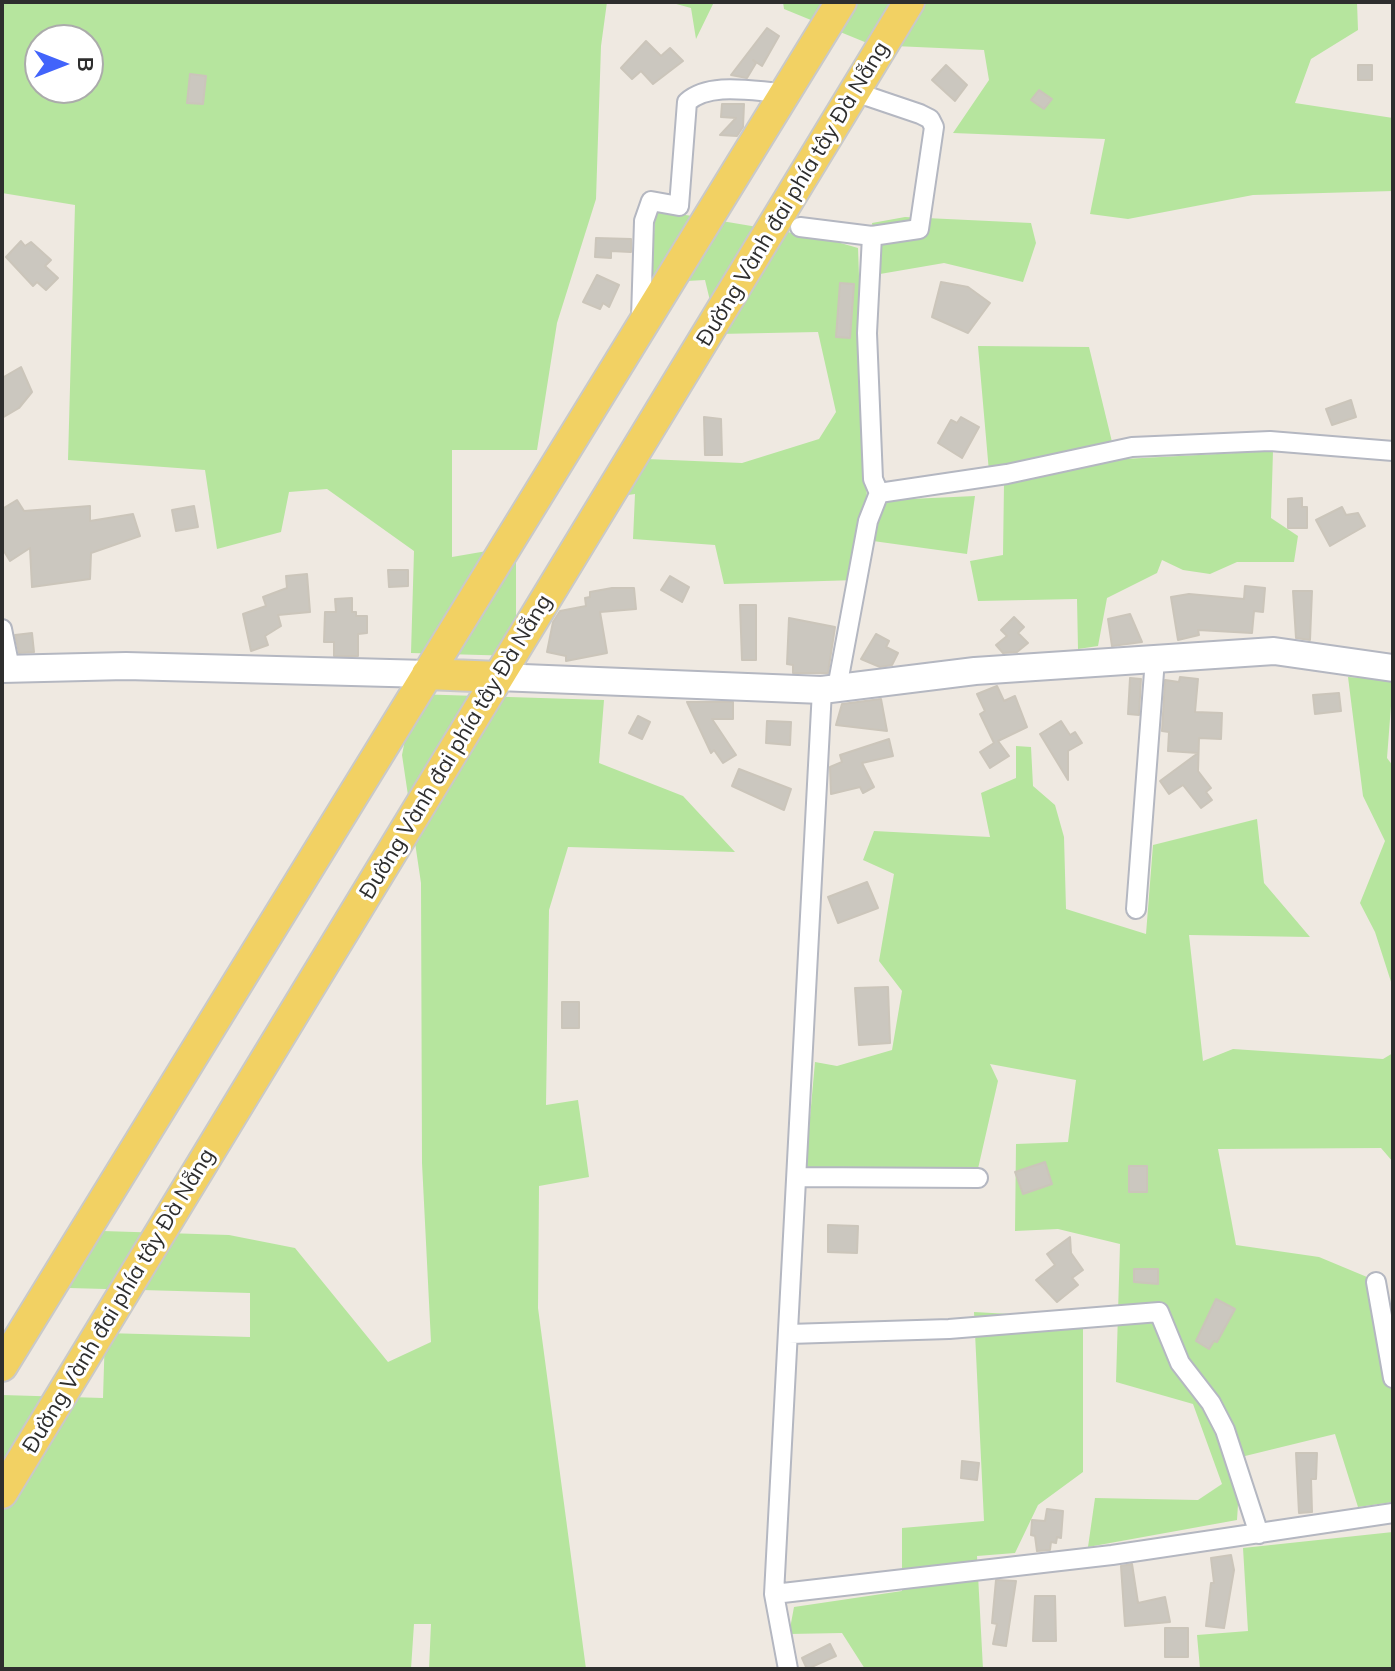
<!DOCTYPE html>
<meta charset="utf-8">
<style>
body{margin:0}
#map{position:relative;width:1395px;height:1671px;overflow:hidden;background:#efe9e1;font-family:Mulish,sans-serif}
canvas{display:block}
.frame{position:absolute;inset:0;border:4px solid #2e2e2e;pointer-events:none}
.north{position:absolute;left:24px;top:24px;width:80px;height:80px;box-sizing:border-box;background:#fff;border:2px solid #ababab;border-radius:50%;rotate:90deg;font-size:22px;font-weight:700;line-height:32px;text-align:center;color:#2e2e2e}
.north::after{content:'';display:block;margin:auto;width:28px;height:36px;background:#4264fb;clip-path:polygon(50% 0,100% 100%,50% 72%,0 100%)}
</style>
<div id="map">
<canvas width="1395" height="1671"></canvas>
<div class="frame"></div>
<div class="north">B</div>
</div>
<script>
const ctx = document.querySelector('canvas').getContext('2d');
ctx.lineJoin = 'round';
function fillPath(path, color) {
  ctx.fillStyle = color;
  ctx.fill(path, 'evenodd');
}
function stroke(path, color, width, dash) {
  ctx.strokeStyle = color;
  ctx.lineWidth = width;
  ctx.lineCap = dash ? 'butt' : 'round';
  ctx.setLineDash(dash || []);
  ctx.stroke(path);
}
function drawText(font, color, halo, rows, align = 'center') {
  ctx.font = font + ' Mulish,sans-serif';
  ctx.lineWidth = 6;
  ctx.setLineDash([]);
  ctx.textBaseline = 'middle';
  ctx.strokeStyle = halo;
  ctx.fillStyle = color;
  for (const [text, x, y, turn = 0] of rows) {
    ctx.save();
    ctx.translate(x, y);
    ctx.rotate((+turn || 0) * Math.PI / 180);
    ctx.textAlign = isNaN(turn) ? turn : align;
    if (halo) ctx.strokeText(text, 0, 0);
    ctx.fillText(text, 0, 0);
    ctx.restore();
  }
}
fillPath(new Path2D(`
 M2 2H607L601 46 596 199 557 323 537 450H452V557L516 546V656L411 653 414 551 327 489 289 492 281 532 217 549 205 470 68 460 75 205 2 193ZM40 40H88V88H40Z
 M669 2H714L696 39 691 8Z
 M783 2H1357L1358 30 1311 59 1295 103 1393 118V191L1253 195 1128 219 1090 214 1105 139 953 133 989 80 984 50 872 45 784 9Z
 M656 210 823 238 858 248 867 501 975 496 967 554 873 541 857 580 724 584 715 545 633 539 635 494 621 496 647 459 742 463 819 439 836 412 818 332 718 334 705 280 650 283Z
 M905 217 1031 223 1036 243 1023 282 944 263 880 274 872 223Z
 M978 346 1089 347 1113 446 989 472Z
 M1273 451 1271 518 1298 536 1294 562H1237L1210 574 1183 570 1162 560 1157 573 1107 598 1098 646 1078 649 1077 599 978 601 970 561 1003 555 1004 484 1124 459Z
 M1348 677 1393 680 1387 758 1393 766V988L1375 932 1360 903 1385 841 1363 796Z
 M414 694 604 700 599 763 683 796 735 852 568 847 549 910 546 1105 578 1100 589 1177 539 1186 538 1308 586 1669H429L431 1624H414L411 1669H2V1395L103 1398 105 1333 250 1337V1293L69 1288 71 1230 229 1235 295 1248 388 1362 431 1342 422 1163 421 883 402 755Z
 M1016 746 1031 747 1033 786 1055 805 1064 837 1066 909 1146 934 1153 845 1257 819 1264 883 1310 937 1189 935 1203 1061 1233 1049 1383 1059 1393 1053V1162L1381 1148 1218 1149 1236 1245 1319 1257 1367 1277 1393 1391V1502L1358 1507 1335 1434 1241 1457 1237 1520 1088 1547 1095 1498 1198 1500 1222 1484 1193 1404 1116 1382 1120 1244 1058 1229 1015 1231 1016 1144 1068 1142 1076 1080 990 1064 998 1081 977 1173 804 1184 815 1062 837 1066 892 1050 902 991 879 961 894 874 863 860 874 831 990 837 981 793 1016 778Z
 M974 1312 1083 1318V1472L1038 1505 1015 1553 977 1556 983 1669H865L842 1633 789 1634 794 1607 902 1591V1528L984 1521Z
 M1393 1532V1669H1200L1197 1635 1248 1631 1243 1548Z`), '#b6e59e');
const building = new Path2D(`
 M767 28 779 36 762 66 753 60 756 63 747 78 731 75Z
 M646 41 661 56 670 48 683 61 653 84 641 71 632 79 621 68Z
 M946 65 967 85 955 101 932 80Z
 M1358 65H1372V80H1358Z
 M190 74 206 76 203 104 187 103Z
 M1039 90 1052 99 1044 109 1031 100Z
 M722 104H744L743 127 737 136 720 135 736 118 721 117Z
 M596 238 631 239V252L611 251V258L595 257Z
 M21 241 25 246 31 242 51 260 45 266 58 278 46 290 37 282 33 286 6 257Z
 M597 275 619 285 609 307 603 303 600 309 583 302Z
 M941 282 968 287 990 303 968 333 932 317Z
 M840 283 854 284 850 338 836 337Z
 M21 367 32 392 19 408 2 418V378Z
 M1351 400 1356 417 1332 425 1326 409Z
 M704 417 721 419 722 455H705Z
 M961 417 979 427 962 458 938 443 951 420 957 423Z
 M1302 498V507H1307V528H1288V499Z
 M17 500 24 511 90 506V521L133 514 140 536 91 553 90 579 32 587 30 548 10 561 2 548V509Z
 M194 506 198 527 176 531 172 510Z
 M1342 507 1346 515 1358 513 1365 526 1330 546 1316 520Z
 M388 570H408V586L389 587Z
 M307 574 310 612 278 615 281 626 265 636 268 645 251 651 243 614 266 606 263 597 287 588 286 576Z
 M670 576 689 587 682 602 661 590Z
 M1245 586 1265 588 1263 612 1254 611 1252 633 1198 630 1199 635 1178 640 1171 597 1189 594 1244 599Z
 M612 588H634L636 609 600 612 607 653 566 661V656L547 652 553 622 560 611 586 606 585 598 590 597V592Z
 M1293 591H1312L1310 640 1296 638Z
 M352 598V612H356V616H367V633L358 634V656H334V642H324L325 612H336L335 599Z
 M740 605H756V660H742Z
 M1130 614 1142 642 1112 646 1108 619Z
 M1014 617 1024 627 1018 633 1028 643 1017 652 1003 653 996 645 1007 636 1001 630Z
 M789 618 835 627 828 673H793V665L787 664Z
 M32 633 34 652 19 653 15 635Z
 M876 634 889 641 886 647 898 653 892 665 880 667 861 659Z
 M1180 677 1198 679 1195 712 1222 713 1221 739 1199 738 1198 771 1211 788 1206 792 1212 800 1201 808 1183 785 1169 794 1160 781 1198 753 1168 751 1169 732 1162 731 1165 680 1179 682Z
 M1130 678 1141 679 1139 715 1128 714Z
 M997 686 1004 701 1015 696 1027 727 998 741 1009 756 990 768 980 752 994 743 980 714 985 711 977 694Z
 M1339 693 1341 711 1315 714 1313 695Z
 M881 699 887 731 836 725 842 704Z
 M687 702H733V719H712L736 755 723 763 714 750 711 753Z
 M638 716 650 722 642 739 629 733Z
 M767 721 791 722 790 745 766 743Z
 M1061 721 1070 735 1075 732 1082 743 1068 751V780L1040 734Z
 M889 739 893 756 862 763 874 787 863 793 860 787 831 794 830 767 842 762 840 755Z
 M739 769 791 789 784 810 732 786Z
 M867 882 878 908 838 923 828 897Z
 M888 987 890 1043 859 1045 855 988Z
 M562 1002H579V1028H562Z
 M1045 1162 1052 1184 1023 1194 1015 1172Z
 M1129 1166H1147V1192H1129Z
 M828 1225 858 1226 857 1253 828 1252Z
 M1070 1237 1071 1253 1083 1270 1072 1278 1078 1285 1057 1302 1036 1280 1055 1265 1047 1254Z
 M1134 1269H1158V1284L1134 1282Z
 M1216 1299 1235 1309 1217 1342 1214 1341 1209 1349 1196 1341Z
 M1296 1453H1317L1316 1479H1311L1312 1512 1299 1513Z
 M962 1461 979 1463 977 1480 961 1478Z
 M1047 1509 1063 1511 1061 1538 1057 1537 1056 1543 1051 1542 1050 1550 1037 1551 1035 1536 1031 1535 1032 1520 1045 1521Z
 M1231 1555 1234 1570 1224 1628 1206 1626 1211 1583H1214L1211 1558Z
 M1132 1564 1138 1603 1165 1597 1170 1622 1125 1626 1121 1566Z
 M996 1580 1016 1581 1006 1646 993 1644 997 1624 992 1623Z
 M1035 1596H1055L1056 1641H1033Z
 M1165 1628H1188V1657H1165Z
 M830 1644 836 1656 807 1669 802 1658Z`);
fillPath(building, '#cbc7bf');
stroke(building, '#cbc5ba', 2);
const street = new Path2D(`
 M800 227 872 236 919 229 934 127 930 119 920 114 855 92
 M872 236 867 333 873 479 879 493 1007 474 1132 447 1270 441 1393 451
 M641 318 644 221 651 201 679 206 687 102C711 81 755 92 785 93
 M2 629 10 668
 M837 688 868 521 879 493
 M1136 909 1155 659
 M797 1177 978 1178
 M1376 1282 1393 1378
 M789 1334 949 1329 1159 1312 1180 1363 1211 1403 1225 1430 1259 1534
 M774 1594 1112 1555 1393 1513
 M788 1669 774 1594 822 690`);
const secondary = new Path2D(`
 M2 669 126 666 427 674
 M498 677 822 690 975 671 1274 651 1393 668`);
const primary = new Path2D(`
 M427 674 498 677
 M2 1366 841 2
 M2 1493 909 2`);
stroke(street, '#b4b7c1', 22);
stroke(secondary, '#b4b7c1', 30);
stroke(primary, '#c9c9c9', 34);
stroke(street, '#fff', 18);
stroke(secondary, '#fff', 26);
stroke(primary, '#f2d163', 30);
drawText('22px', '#2e2e2e', '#fff', [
 ["Đường Vành đai phía tây Đà Nẵng",793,194,-59],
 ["Đường Vành đai phía tây Đà Nẵng",456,747,-59],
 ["Đường Vành đai phía tây Đà Nẵng",119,1301,-59]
]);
</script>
